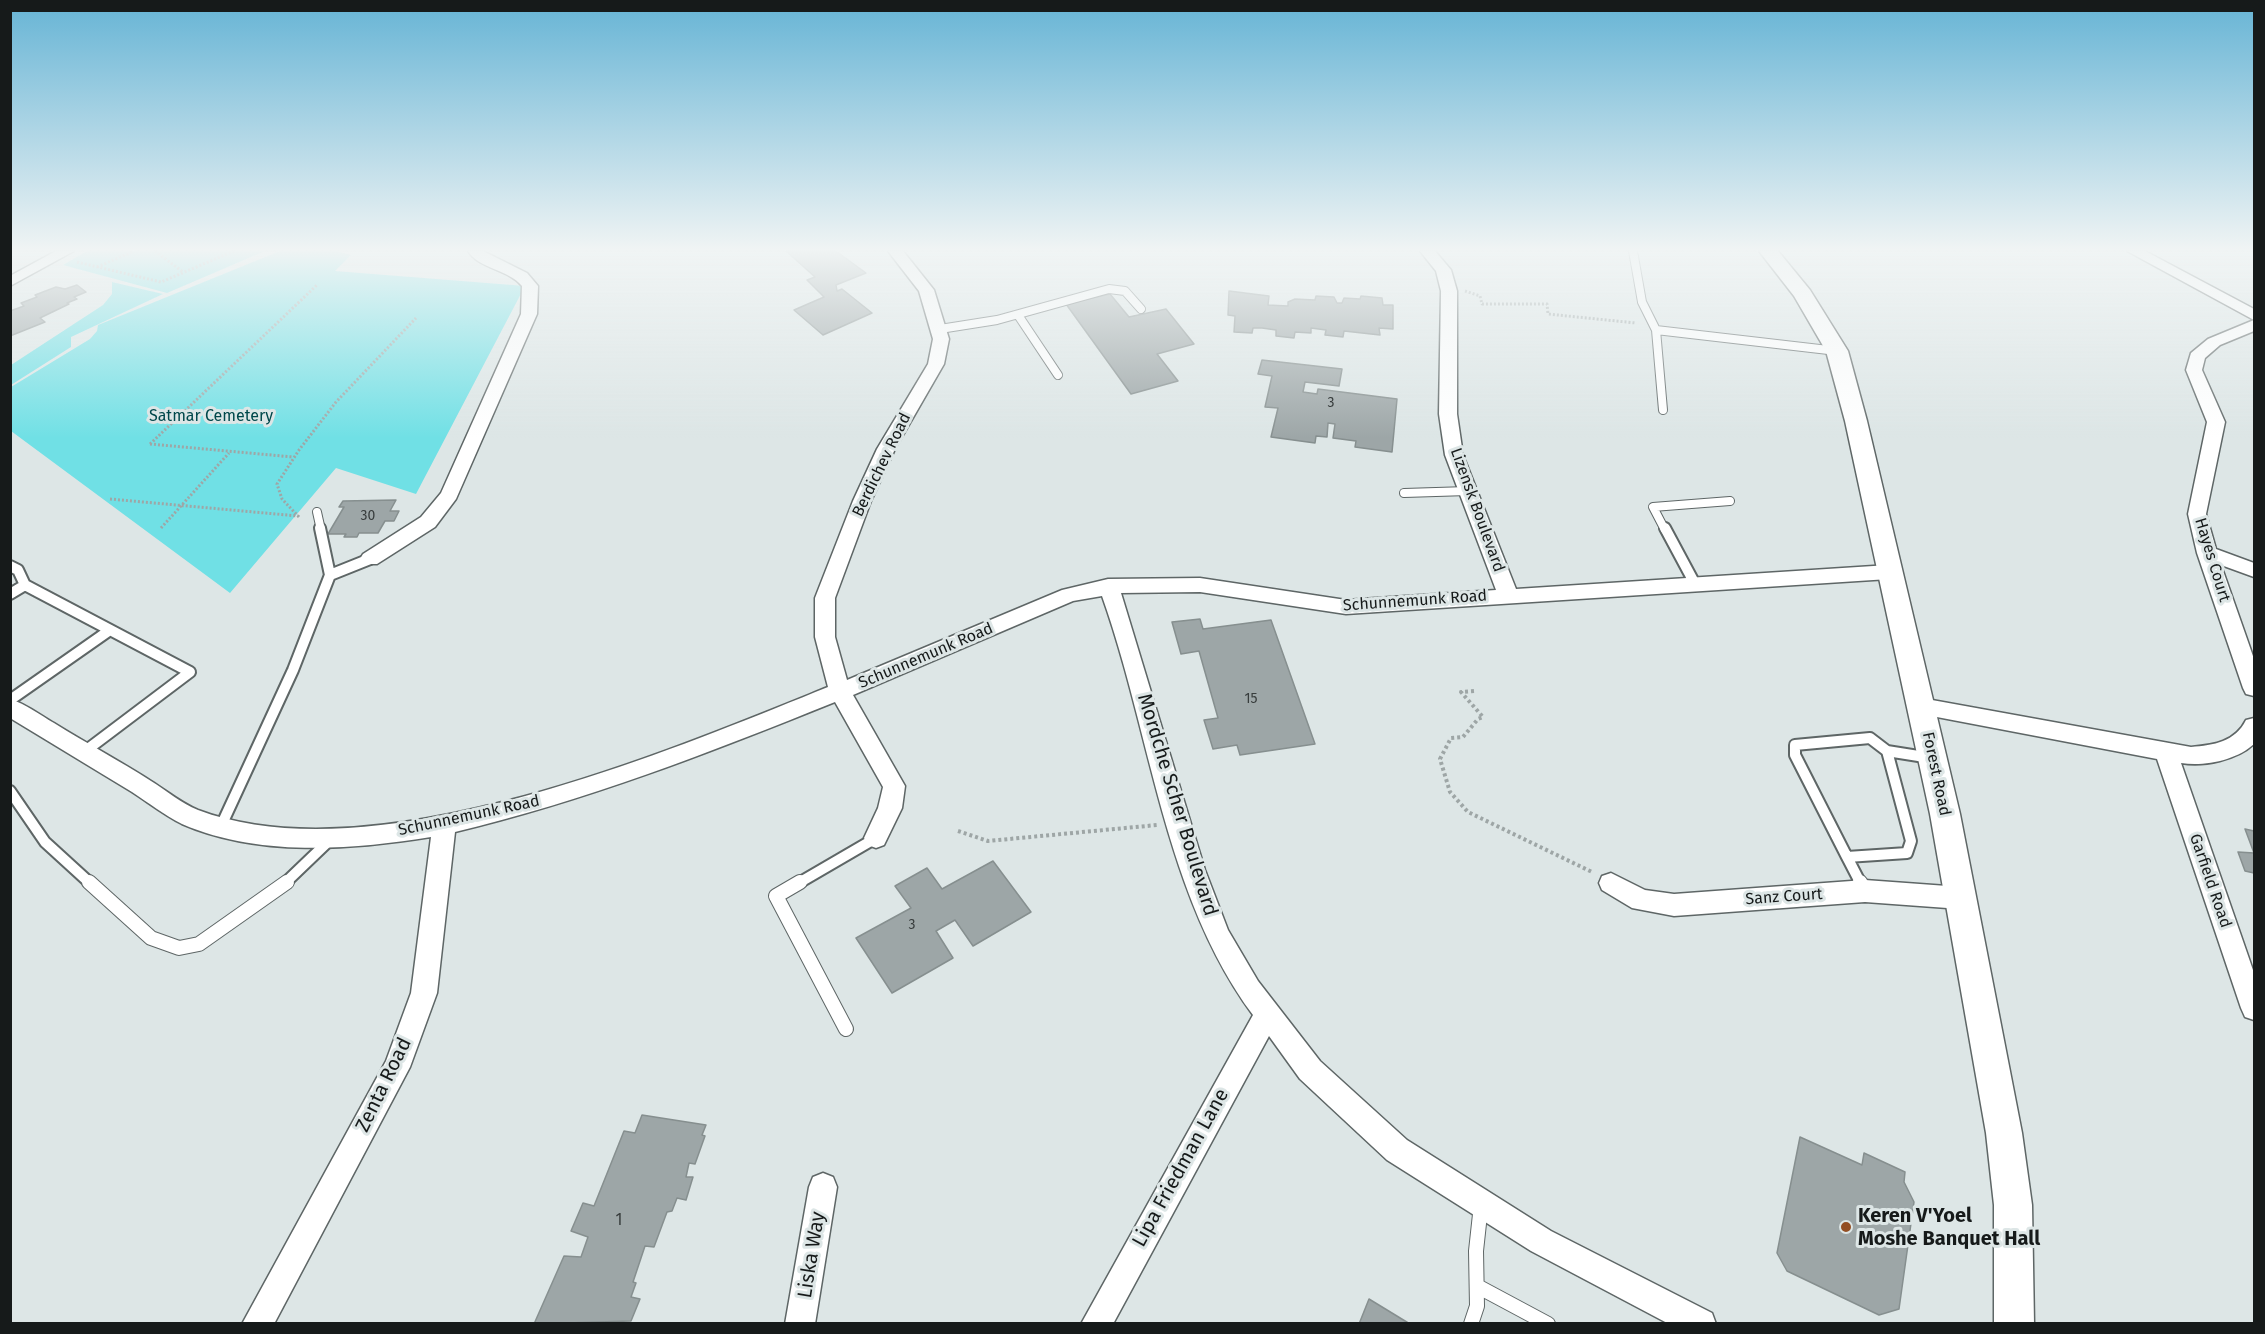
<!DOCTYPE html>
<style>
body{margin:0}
#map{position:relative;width:2265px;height:1334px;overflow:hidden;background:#dde6e6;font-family:"Fira Sans",sans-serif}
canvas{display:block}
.frame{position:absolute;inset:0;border:12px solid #161a1a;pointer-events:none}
</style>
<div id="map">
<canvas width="2265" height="1334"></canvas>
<div class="frame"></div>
</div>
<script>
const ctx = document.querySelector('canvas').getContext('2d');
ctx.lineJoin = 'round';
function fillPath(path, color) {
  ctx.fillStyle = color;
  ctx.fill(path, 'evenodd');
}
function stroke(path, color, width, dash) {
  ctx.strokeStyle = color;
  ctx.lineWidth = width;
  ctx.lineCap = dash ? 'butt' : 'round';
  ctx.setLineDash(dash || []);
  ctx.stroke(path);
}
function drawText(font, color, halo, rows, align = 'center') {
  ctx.font = font + ' "Fira Sans",sans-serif';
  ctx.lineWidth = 6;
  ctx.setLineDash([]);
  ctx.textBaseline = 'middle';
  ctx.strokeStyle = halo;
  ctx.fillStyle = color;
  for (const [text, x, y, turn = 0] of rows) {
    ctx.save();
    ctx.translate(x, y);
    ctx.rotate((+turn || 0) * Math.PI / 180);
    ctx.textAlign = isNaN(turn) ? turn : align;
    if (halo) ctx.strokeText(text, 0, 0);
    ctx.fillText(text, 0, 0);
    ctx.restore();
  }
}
fillPath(new Path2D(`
 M87 251H265L167 293 63 265Z
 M280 251H336L351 255 335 271 525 286 416 494 336 468 230 593 11 431V387L90 339 97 331 98 325Z
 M112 282 163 294 71 337V347L11 385V365L103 305 112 294Z`), '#70e0e5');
const building = new Path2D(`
 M786 251H836L866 273 836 285 837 291 842 289 872 313 823 335 794 310 824 297 807 280 815 277Z
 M77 285 86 292 74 297 77 299 67 303 69 304 40 318 45 322 10 336V311L24 306 21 303 37 297 35 295 56 287 65 289Z
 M1229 291 1269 296 1268 305 1288 306V302L1295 299 1315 300 1316 296 1334 297 1337 303H1342L1344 298 1360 299 1361 296 1382 298 1383 305H1393V329L1379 328 1380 335 1344 331 1343 337 1325 335 1326 330 1311 328V333L1295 332 1294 338 1276 336V330L1262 328H1253L1252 333 1234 332 1235 316 1228 315Z
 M1110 294 1129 317 1166 309 1194 344 1157 354 1178 381 1131 394 1066 304Z
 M1262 360 1342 369 1339 386 1305 382 1303 392 1317 394 1318 389 1397 399 1392 452 1355 447 1356 441 1333 438 1335 424 1328 423 1327 437 1316 436 1315 443 1271 437 1278 408 1265 407 1272 376 1258 374Z
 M396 500 390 511H399L394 521H385L378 533H359L357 537H344L346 534H328L344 507H339L343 501Z
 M1200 619 1203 629 1271 620 1315 744 1240 755 1237 745 1213 749 1204 720 1218 718 1199 651 1181 654 1172 622Z
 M2245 829 2254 831V873L2245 871 2238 852 2254 853Z
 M993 861 1031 912 973 946 955 920 936 931 953 958 892 993 856 938 911 908 895 886 927 868 942 889Z
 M642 1115 706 1125 702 1135 705 1136 695 1164 689 1163 686 1177H693L686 1200 677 1198 672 1211 667 1212 654 1247 645 1246 633 1282 636 1283 631 1297 640 1299 631 1321 534 1324 564 1256 581 1257 588 1237 571 1231 583 1203 594 1206 624 1131 635 1133Z
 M1800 1137 1862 1165 1864 1153 1905 1172 1904 1182 1914 1202 1899 1309 1879 1315 1787 1271 1777 1253Z
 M1369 1299 1410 1324H1359Z`);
fillPath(building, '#9da6a7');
stroke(building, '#868f8f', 1.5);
const serviceFar2 = new Path2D(`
 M1633 251 1642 302 1656 330 1663 410
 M1018 315 1058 375
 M940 329 997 320 1109 289 1125 291 1141 309
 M1656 330 1837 351
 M1404 493 1468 491
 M317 512 321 530
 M1665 530 1653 507 1730 501`);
const serviceFar1 = new Path2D(`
 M320 528 330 575
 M1665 528 1695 584
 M10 566 18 570 25 585 190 672 84 752
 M10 594 25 585
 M10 700 110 630
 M1870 738 1887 751 1911 841 1907 853 1847 857 1795 755V745Z
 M1887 751 1931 758
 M10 791 45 842 91 884
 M221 826 293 670 330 575 370 559
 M1847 857 1861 884
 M284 884 332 838
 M797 884 876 838`);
const service = new Path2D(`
 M89 882 151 938 179 948 199 944 287 882
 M800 882 776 896 846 1029
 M1860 882 1865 891
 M1477 1286 1548 1324
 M1471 1324 1477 1306 1476 1251 1481 1205`);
const minor = new Path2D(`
 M56 251H74L10 286V276Z
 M468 251H483L527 273 538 286 537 314 456 499 435 527 377 564H363L360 559 363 554 421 517 441 493 521 314 522 286C508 269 479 269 468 251Z
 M888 251H903L934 290 949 339 944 364 895 449 871 501 835 598V637L847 680 1062 590 1108 579 1200 578 1346 600 1496 590 1445 455 1439 414 1441 291 1436 271 1420 251H1435L1451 270 1457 291V414L1463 455 1516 589 1889 565 1896 567 1899 572 1896 577 1889 579 1346 614 1200 592 1121 593 1205 870 1228 930 1258 981 1320 1061 1407 1140 1551 1231 1712 1313 1716 1324H1669L1531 1251 1387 1160 1300 1079 1269 1036 1113 1324H1081L1253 1015C1164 895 1151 733 1102 596L1073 601 853 695 905 786 902 808 884 845 876 848 868 845 864 838 878 808 883 787 835 702C711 752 585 801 455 832L437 993 410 1067 274 1324H242L386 1061 411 993 431 837C351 850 258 857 182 824 164 815 149 803 132 792 91 767 51 743 10 718V699C26 704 40 715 54 723 86 743 120 761 151 781 167 791 181 803 198 810 373 876 662 754 828 687L815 637V598L853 501 877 449 928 364 933 339 919 291Z
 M2127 251H2145L2254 309V320Z
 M2254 320V331L2220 345 2205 358 2202 370 2225 422 2206 514 2216 549 2254 563V577L2221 565 2254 659V696L2246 694 2243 688 2197 553 2188 514 2207 422 2186 370 2191 353 2208 339Z
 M1921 698 2191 747C2214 745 2235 742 2246 720L2254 718V744C2237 760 2204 767 2181 763L2254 973V1020L2245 1017 2241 1008 2157 759 1921 714 1913 712 1910 706 1913 700Z
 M1611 873 1645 890 1674 894 1865 880 1961 887 1970 890 1973 898 1970 906 1961 909 1865 902 1674 916 1632 908 1602 890 1599 883 1602 876Z
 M823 1173 833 1177 837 1187 815 1324H785L809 1187 813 1177Z`);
const tertiary = new Path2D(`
 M1759 251H1778L1810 290 1848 351 1867 421 1960 814 2022 1133 2032 1205 2034 1324H1994V1205L1986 1133 1930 814 1845 421 1826 351 1794 296Z`);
stroke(serviceFar2, '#5e6666', 10);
stroke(serviceFar1, '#5e6666', 14);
stroke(service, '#5e6666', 16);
stroke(minor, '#5e6666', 3);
stroke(tertiary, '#5e6666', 3);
stroke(new Path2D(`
 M155 251 183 272
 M77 262 161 282 234 251
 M97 267 134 251
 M1465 291 1480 296 1482 304H1547L1548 314 1636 323
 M150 444 318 284
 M150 444 293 457
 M110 499 298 516
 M299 517 282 499 277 484 299 450 336 402 416 318
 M161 528 229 453`), '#9ea6a6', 3, [2, 2]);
stroke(new Path2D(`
 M1474 691 1461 692 1483 717 1478 719 1463 737 1451 738 1440 759 1450 792 1468 812 1592 872
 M958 831 988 841 1157 825`), '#9ea6a6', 4, [3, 3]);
stroke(serviceFar2, '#fff', 8);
stroke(serviceFar1, '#fff', 10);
stroke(service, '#fff', 14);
fillPath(minor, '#fff');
fillPath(tertiary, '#fff');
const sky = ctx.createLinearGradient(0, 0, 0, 438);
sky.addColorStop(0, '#66b4d5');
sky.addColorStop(0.57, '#f0f4f4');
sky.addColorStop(1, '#f0f4f400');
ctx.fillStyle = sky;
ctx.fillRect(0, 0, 2265, 438);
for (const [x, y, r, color] of [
 [1846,1227,6,"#934e23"]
]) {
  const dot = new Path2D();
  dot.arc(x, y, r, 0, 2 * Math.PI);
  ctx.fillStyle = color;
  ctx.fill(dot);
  stroke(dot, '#dde6e6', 2);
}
drawText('14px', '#383d3d', null, [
 ["3",1331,403],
 ["30",368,516],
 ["15",1251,699],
 ["3",912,925]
]);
drawText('16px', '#00484b', '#dde6e6', [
 ["Satmar Cemetery",211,417]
]);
drawText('16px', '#161a1a', '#dde6e6', [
 ["Berdichev Road",882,465,-64],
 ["Lizensk Boulevard",1477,510,70],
 ["Hayes Court",2212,560,73],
 ["Schunnemunk Road",1415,601,-4],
 ["Schunnemunk Road",926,656,-23],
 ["Forest Road",1936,774,78],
 ["Schunnemunk Road",469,816,-12],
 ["Garfield Road",2210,881,71],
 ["Sanz Court",1784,897,-4]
]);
drawText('16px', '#383d3d', null, [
 ["1",619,1221]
]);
drawText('20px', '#161a1a', '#dde6e6', [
 ["Mordche Scher Boulevard",1177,805,73],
 ["Zenta Road",384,1085,-64],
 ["Lipa Friedman Lane",1181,1168,-61],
 ["Liska Way",812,1255,-81]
]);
drawText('bold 20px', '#161a1a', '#dde6e6', [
 ["Keren V'Yoel",1858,1216],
 ["Moshe Banquet Hall",1858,1239]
], 'left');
</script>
